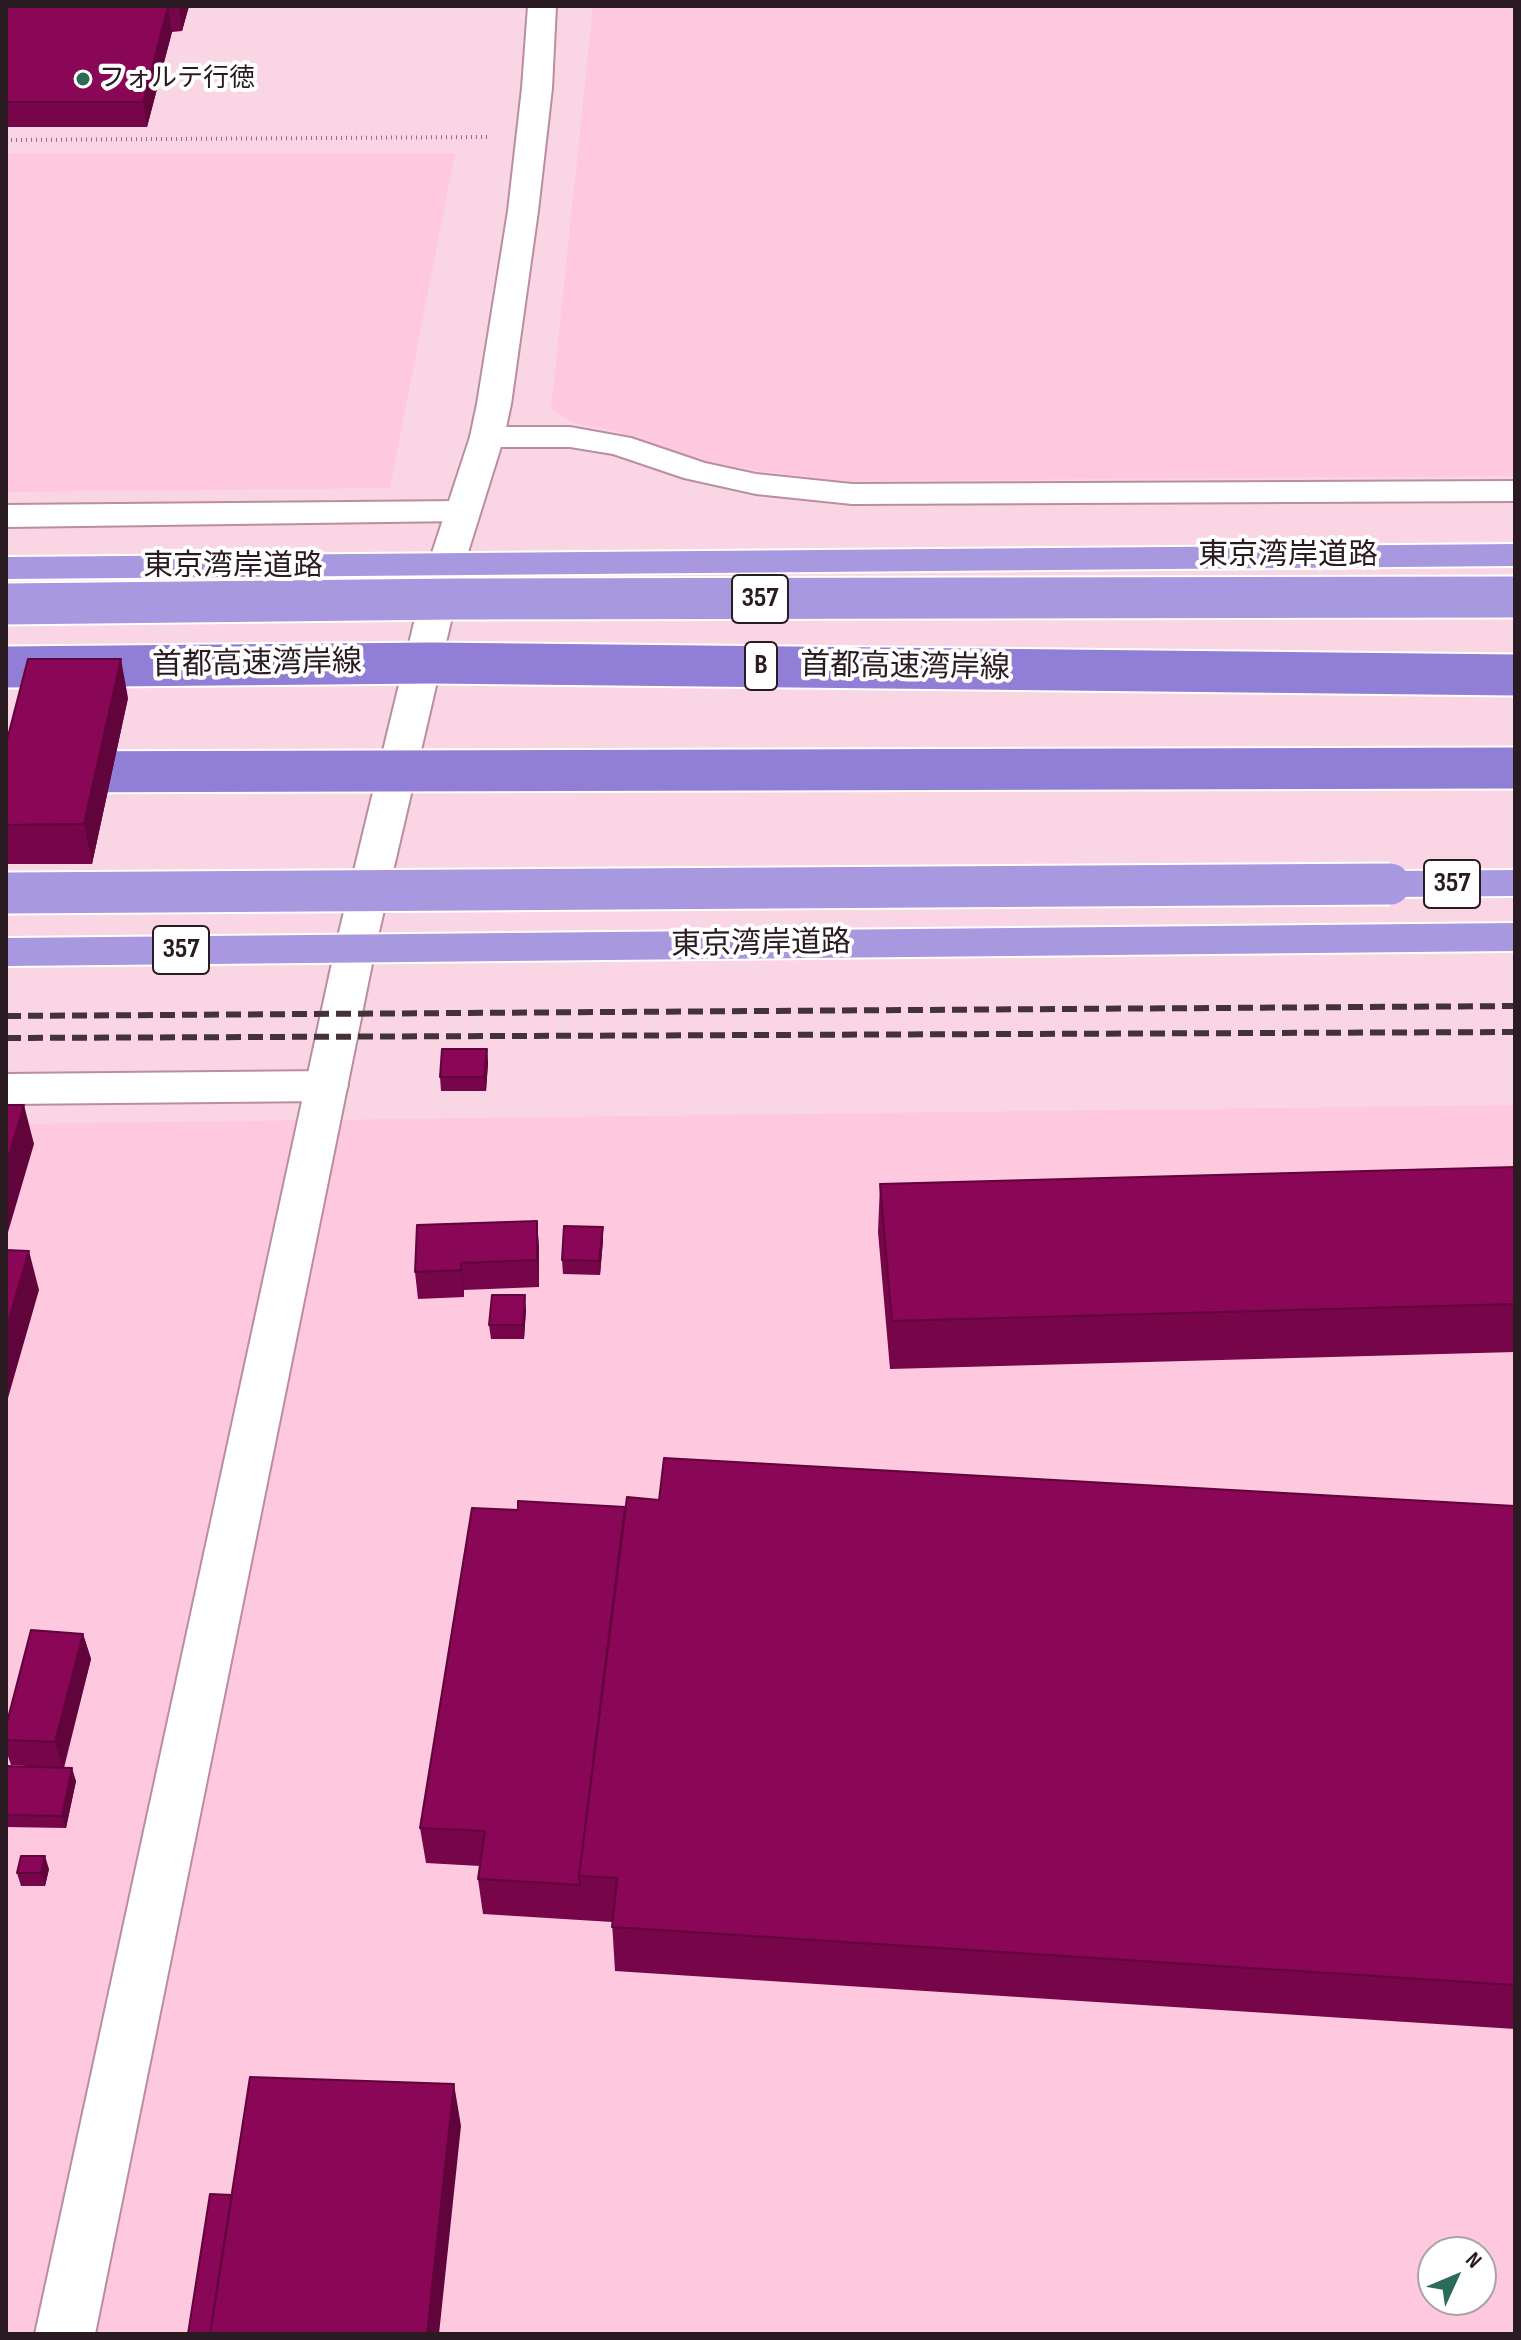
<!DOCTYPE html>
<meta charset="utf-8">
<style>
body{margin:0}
#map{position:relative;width:1521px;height:2340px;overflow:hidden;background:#fad5e4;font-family:"Sofia Sans Condensed",sans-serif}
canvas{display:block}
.frame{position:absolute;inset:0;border:8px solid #2a1a21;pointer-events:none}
.north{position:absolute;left:1417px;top:2236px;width:80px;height:80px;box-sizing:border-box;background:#fff;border:2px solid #aaa3a6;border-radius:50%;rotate:46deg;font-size:22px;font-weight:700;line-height:32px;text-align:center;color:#2a1a21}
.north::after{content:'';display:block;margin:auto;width:28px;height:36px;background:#2b6b59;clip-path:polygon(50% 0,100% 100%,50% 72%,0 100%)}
</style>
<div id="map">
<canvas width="1521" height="2340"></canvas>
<div class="frame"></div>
<div class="north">N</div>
</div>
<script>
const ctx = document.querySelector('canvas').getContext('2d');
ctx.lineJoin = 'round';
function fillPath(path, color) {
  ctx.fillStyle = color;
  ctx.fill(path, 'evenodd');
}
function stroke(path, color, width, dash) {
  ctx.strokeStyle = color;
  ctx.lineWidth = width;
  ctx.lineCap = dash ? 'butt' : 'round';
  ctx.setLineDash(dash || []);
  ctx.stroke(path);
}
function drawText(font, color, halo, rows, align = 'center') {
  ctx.font = font + ' "Sofia Sans Condensed","Noto Sans JP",sans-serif';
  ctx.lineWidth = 8;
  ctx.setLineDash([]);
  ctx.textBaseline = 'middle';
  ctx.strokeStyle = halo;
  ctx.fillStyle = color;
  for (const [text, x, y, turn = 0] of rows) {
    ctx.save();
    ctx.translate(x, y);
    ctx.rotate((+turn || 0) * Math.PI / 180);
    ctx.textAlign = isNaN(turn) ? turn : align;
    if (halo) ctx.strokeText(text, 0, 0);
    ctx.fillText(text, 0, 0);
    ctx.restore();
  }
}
fillPath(new Path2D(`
 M593 6H1515V476L847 481 760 471 703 461 619 432 574 423 551 409Z
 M6 153H455L390 488 6 492Z
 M1515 1105V2334H6V1124ZM1433 2252H1481V2300H1433Z`), '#fec8df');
const minor = new Path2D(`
 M487 427H570L631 438 705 463 756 474 852 484 1515 481V501L852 504 756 494 684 478 613 454 570 447H487L475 444 470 437 475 430Z
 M462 501 474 504 479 511 474 518 462 521 6 527V505Z
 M327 1071 342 1075 348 1086 342 1097 327 1101 6 1104V1074Z`);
const tertiary = new Path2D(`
 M528 6H556L552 88 538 211 511 404 504 437 464 565 375 949 95 2334H35L335 949 428 565 470 437 477 404 508 211 522 88Z`);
const trunk = new Path2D(`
 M1515 544V566L6 579V557Z
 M1515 870V896L1390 897 1376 893 1370 884 1376 875 1390 871Z
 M1515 923V951L6 966V938Z`);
stroke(minor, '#b98ea0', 4);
stroke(tertiary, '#b98ea0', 4);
stroke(trunk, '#fff', 4);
stroke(new Path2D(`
 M6 140 487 137`), '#8d737e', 4, [1, 4]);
fillPath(minor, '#fff');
fillPath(tertiary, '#fff');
fillPath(trunk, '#a798df');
stroke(new Path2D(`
 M6 1016 1515 1006
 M6 1038 1515 1032`), '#44323a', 6, [15, 7]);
const trunkBridge = new Path2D(`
 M6 604 456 599 1515 597
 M6 893 1390 884`);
const motorwayBridge = new Path2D(`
 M6 667 432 663 1515 675
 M6 772 1515 768`);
stroke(trunkBridge, '#fff', 45, []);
stroke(motorwayBridge, '#fff', 45, []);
stroke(trunkBridge, '#a798df', 41);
stroke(motorwayBridge, '#917ed7', 41);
fillPath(new Path2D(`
 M6 6H189L182 31 172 32 147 127H6Z
 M128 698 92 864H6V744Z
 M487 1049 488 1063 486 1091H441L440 1077Z
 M1515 1167V1352L890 1369 878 1232 880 1184Z
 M537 1221 539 1248V1287L464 1290V1297L418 1299 415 1272Z
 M603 1227V1240L600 1275 563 1274 562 1260Z
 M526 1309 524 1339H491L489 1325Z
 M659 1500 1515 1506V2029L615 1971 612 1922 483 1914 478 1879 480 1866 426 1863 420 1828 518 1510 625 1507Z
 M83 1634 91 1659 64 1768 76 1781 66 1828 6 1827V1766L61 1768 11 1765 6 1750V1726Z
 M49 1869 45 1886H21L17 1873Z`), '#77054a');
fillPath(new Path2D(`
 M179 6H189L182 31 179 7Z
 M168 7 172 32 147 127 143 102Z
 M121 659 128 698 92 864 84 824Z
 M487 1049 488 1063 486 1091 484 1077Z
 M24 1105 34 1144 6 1239V1165Z
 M537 1221 539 1248V1287L537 1260Z
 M603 1227V1240L600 1275 599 1261Z
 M29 1251 39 1290 8 1398 6 1391V1329Z
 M461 1263 464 1290V1297L461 1270Z
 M525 1295 526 1309 524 1339 523 1325Z
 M83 1634 91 1659 63 1768 55 1742Z
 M72 1768 76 1781 66 1828 62 1816Z
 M45 1856 49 1869 45 1886 41 1873Z
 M454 2084 461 2126 439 2334H427Z`), '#61043c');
const building = new Path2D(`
 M6 6H179L168 7 143 102H6Z
 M28 659H121L84 824 6 825V744Z
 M442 1049H487L484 1077H440Z
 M6 1105H24L6 1165Z
 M1515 1167V1304L892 1321 880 1184Z
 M537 1221V1260L461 1263V1270L415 1272 417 1225Z
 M564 1226 603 1227 599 1261 562 1260Z
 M6 1250 29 1251 6 1329Z
 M492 1295H525L523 1325H489Z
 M664 1458 1515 1506V1985L612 1927 617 1878 579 1876 627 1497 659 1500Z
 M518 1501 625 1507 579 1876 580 1885 478 1879 485 1831 420 1828 472 1508 518 1510Z
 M31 1630 83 1634 55 1742 6 1740V1726Z
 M6 1766 72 1768 62 1816 6 1815Z
 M21 1856H45L41 1873H17Z
 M250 2077 454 2084 427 2334H210Z
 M210 2194 232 2195 210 2334H188Z`);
fillPath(building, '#8a0656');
stroke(building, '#61043c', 2);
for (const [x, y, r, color] of [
 [83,79,8,"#2b6b59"]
]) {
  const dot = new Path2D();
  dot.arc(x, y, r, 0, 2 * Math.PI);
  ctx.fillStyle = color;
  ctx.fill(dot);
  stroke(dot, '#fff', 3);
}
drawText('26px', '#2a1a21', '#fff', [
 ["フォルテ行徳",99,79]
], 'left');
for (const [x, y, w] of [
 [760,599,56],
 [761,666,32],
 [1452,884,56],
 [181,950,56]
]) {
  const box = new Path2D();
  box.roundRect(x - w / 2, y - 24, w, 48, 6);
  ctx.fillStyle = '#fff';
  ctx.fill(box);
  stroke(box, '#2a1a21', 2);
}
drawText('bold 28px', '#2a1a21', null, [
 ["357",760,599],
 ["B",761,666],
 ["357",1452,884],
 ["357",181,950]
]);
drawText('30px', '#2a1a21', '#fff', [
 ["東京湾岸道路",1288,556],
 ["東京湾岸道路",233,567],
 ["首都高速湾岸線",257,665,-1],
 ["首都高速湾岸線",905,668,1],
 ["東京湾岸道路",761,945,-1]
]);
</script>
